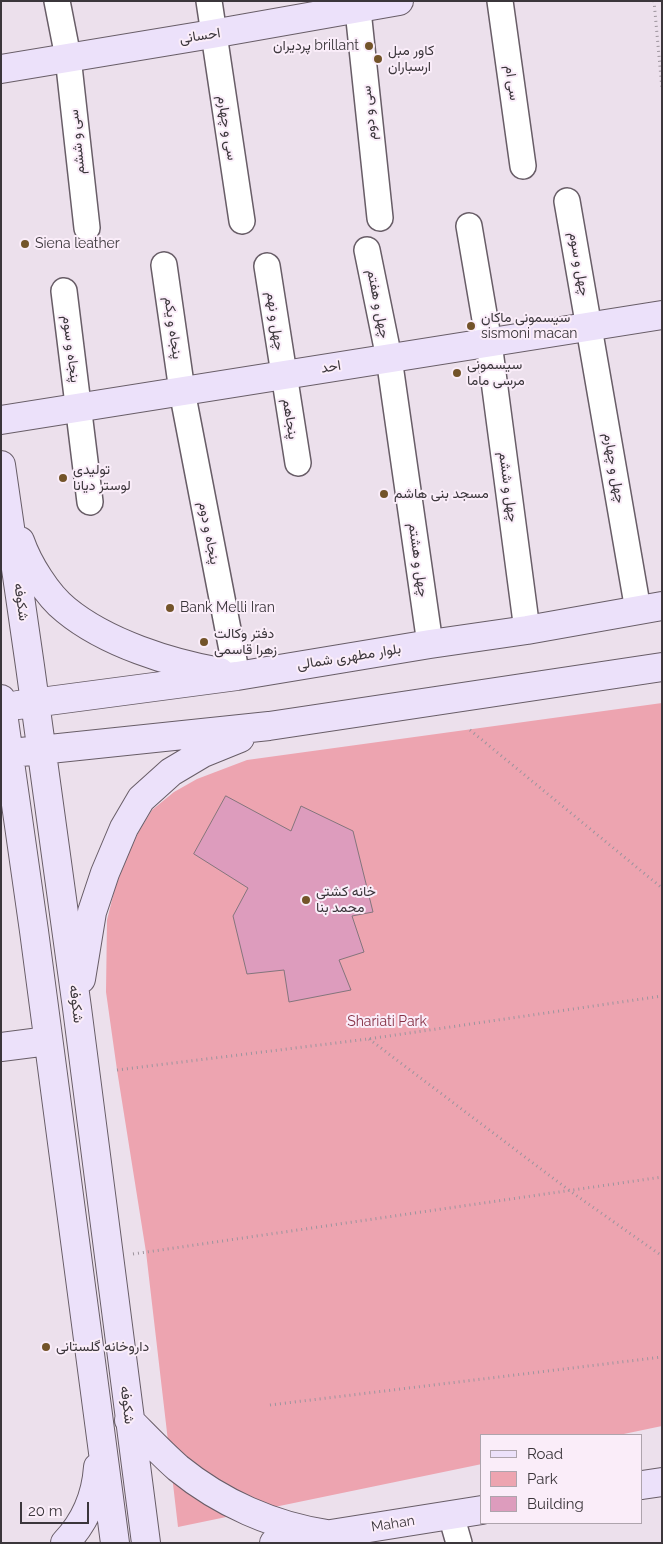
<!DOCTYPE html>
<meta charset="utf-8">
<style>
body{margin:0}
#map{position:relative;width:663px;height:1544px;overflow:hidden;background:#ece0ec;font-family:Raleway,sans-serif}
canvas{display:block}
.frame{position:absolute;inset:0;border:2px solid #3b363b;pointer-events:none}
.legend{position:absolute;left:480px;top:1434px;width:162px;height:90px;box-sizing:border-box;background:#faedf9;border:1px solid #aea4ad;margin:0;padding:6px 9px;list-style:none;font-size:15px;color:#3b363b}
.legend li{display:flex;align-items:center;gap:10px;height:25px}
.legend b{width:25px;border:1px solid #aea4ad}
.scale{position:absolute;left:20px;top:1502px;width:69px;height:22px;box-sizing:border-box;border:2px solid #3b363b;border-top:0;padding-left:6px;font-size:15px;line-height:18px;white-space:nowrap;color:#3b363b;-webkit-text-stroke:4px #faedf9;paint-order:stroke}
</style>
<div id="map">
<canvas width="663" height="1544"></canvas>
<div class="frame"></div>
<ul class="legend">
<li><b style="height:6px;background:#ece1fa"></b>Road</li>
<li><b style="height:14px;background:#eda4b0"></b>Park</li>
<li><b style="height:14px;background:#dd9cbd"></b>Building</li>
</ul>
<div class="scale">20 m</div>
</div>
<script>
const ctx = document.querySelector('canvas').getContext('2d');
ctx.lineJoin = 'round';
function fillPath(path, color) {
  ctx.fillStyle = color;
  ctx.fill(path, 'evenodd');
}
function stroke(path, color, width, dash) {
  ctx.strokeStyle = color;
  ctx.lineWidth = width;
  ctx.lineCap = dash ? 'butt' : 'round';
  ctx.setLineDash(dash || []);
  ctx.stroke(path);
}
function drawText(font, color, halo, rows, align = 'center') {
  ctx.font = font + ' Raleway,Vazirmatn,sans-serif';
  ctx.lineWidth = 4;
  ctx.setLineDash([]);
  ctx.textBaseline = 'middle';
  ctx.strokeStyle = halo;
  ctx.fillStyle = color;
  for (const [text, x, y, turn = 0] of rows) {
    ctx.save();
    ctx.translate(x, y);
    ctx.rotate((+turn || 0) * Math.PI / 180);
    ctx.textAlign = isNaN(turn) ? turn : align;
    if (halo) ctx.strokeText(text, 0, 0);
    ctx.fillText(text, 0, 0);
    ctx.restore();
  }
}
fillPath(new Path2D(`
 M662 703V1426L619 1435H482V1464L178 1527 146 1252 117 1070 106 992 107 920 115 888 127 857 138 833 152 810 174 792 197 779 247 760Z`), '#eda4b0');
const building = new Path2D(`
 M226 796 291 831 301 806 353 831 373 912 352 916 364 952 339 960 351 990 289 1002 284 970 247 974 233 916 248 888 194 854Z`);
fillPath(building, '#dd9cbd');
stroke(building, '#84757c', 1);
const street = new Path2D(`
 M57 1 68 57 87 228
 M209 1 242 221
 M357 1 380 218
 M500 1 523 166
 M567 201 638 610
 M469 226 489 343 527 630
 M367 250 389 358 430 644
 M164 265 182 391 237 676
 M267 266 298 463
 M64 291 90 502
 M451 1515 459 1543`);
const secondary = new Path2D(`
 M1 69 212 34 399 1
 M1 420 662 315
 M1 465 30 666 77 1008 146 1543
 M20 541C28 564 47 595 66 610 106 643 170 663 220 672
 M1 699 34 931 115 1543
 M18 705 237 676 430 644 527 630 662 606
 M21 752 269 726 662 667
 M81 979 92 912 105 873 124 828 141 799 171 772 203 753 240 738
 M1 1047 48 1041
 M129 1420C145 1436 161 1453 178 1468 221 1503 273 1526 327 1534
 M642 1485 662 1482
 M65 1543C85 1522 96 1496 98 1467
 M274 1543 482 1510`);
stroke(street, '#685d67', 28);
stroke(secondary, '#685d67', 30);
stroke(new Path2D(`
 M654 1 662 89
 M470 730 662 888
 M369 1039 570 1191 662 1256
 M117 1070 368 1039 662 996
 M133 1254 662 1177
 M270 1405 662 1357`), '#9d949d', 3, [1, 4]);
stroke(street, '#fff', 25);
stroke(secondary, '#ece1fa', 28);
for (const [x, y, r, color] of [
 [369,46,5,"#735429"],
 [378,59,5,"#735429"],
 [25,244,5,"#735429"],
 [471,326,5,"#735429"],
 [457,373,5,"#735429"],
 [63,478,5,"#735429"],
 [384,494,5,"#735429"],
 [170,608,5,"#735429"],
 [204,642,5,"#735429"],
 [306,900,5,"#735429"],
 [46,1347,5,"#735429"]
]) {
  const dot = new Path2D();
  dot.arc(x, y, r, 0, 2 * Math.PI);
  ctx.fillStyle = color;
  ctx.fill(dot);
  stroke(dot, '#faedf9', 2);
}
drawText('14px', '#3b363b', '#faedf9', [
 ["احسانی",200,36,-9],
 ["سی ام",512,83,82],
 ["سی و دوم",369,113,-96],
 ["سی و چهارم",227,128,81],
 ["سی و ششم",77,142,-96],
 ["چهل و سوم",579,264,80],
 ["چهل و هفتم",378,304,79],
 ["چهل و نهم",275,321,82],
 ["پنجاه و یکم",173,328,82],
 ["پنجاه و سوم",71,349,83],
 ["احد",331,367,-9],
 ["پنجاهم",290,419,81],
 ["چهل و چهارم",614,468,80],
 ["چهل و ششم",508,487,82],
 ["پنجاه و دوم",209,533,79],
 ["چهل و هشتم",418,560,82],
 ["شکوفه",21,602,82],
 ["بلوار مطهری شمالی",349,657,-9],
 ["شکوفه",76,1004,83],
 ["شکوفه",127,1405,83],
 ["Mahan",393,1524,-9]
]);
drawText('14px', '#3b363b', '#faedf9', [
 ["پردیران brillant",359,46,"right"],
 ["كاور مبل",388,51],
 ["ارسباران",388,67],
 ["Siena leather",35,244],
 ["سیسمونی ماکان",481,318],
 ["sismoni macan",481,334],
 ["سیسمونی",467,365],
 ["مرسی ماما",467,381],
 ["تولیدی",73,470],
 ["لوستر دیانا",73,486],
 ["مسجد بنی هاشم",394,494],
 ["Bank Melli Iran",180,608],
 ["دفتر وکالت",214,634],
 ["زهرا قاسمی",214,650],
 ["خانه کشتی",316,892],
 ["محمد بنا",316,908],
 ["داروخانه گلستانی",56,1347]
], 'left');
drawText('14px', '#863145', '#faedf9', [
 ["Shariati Park",387,1022]
]);
</script>
